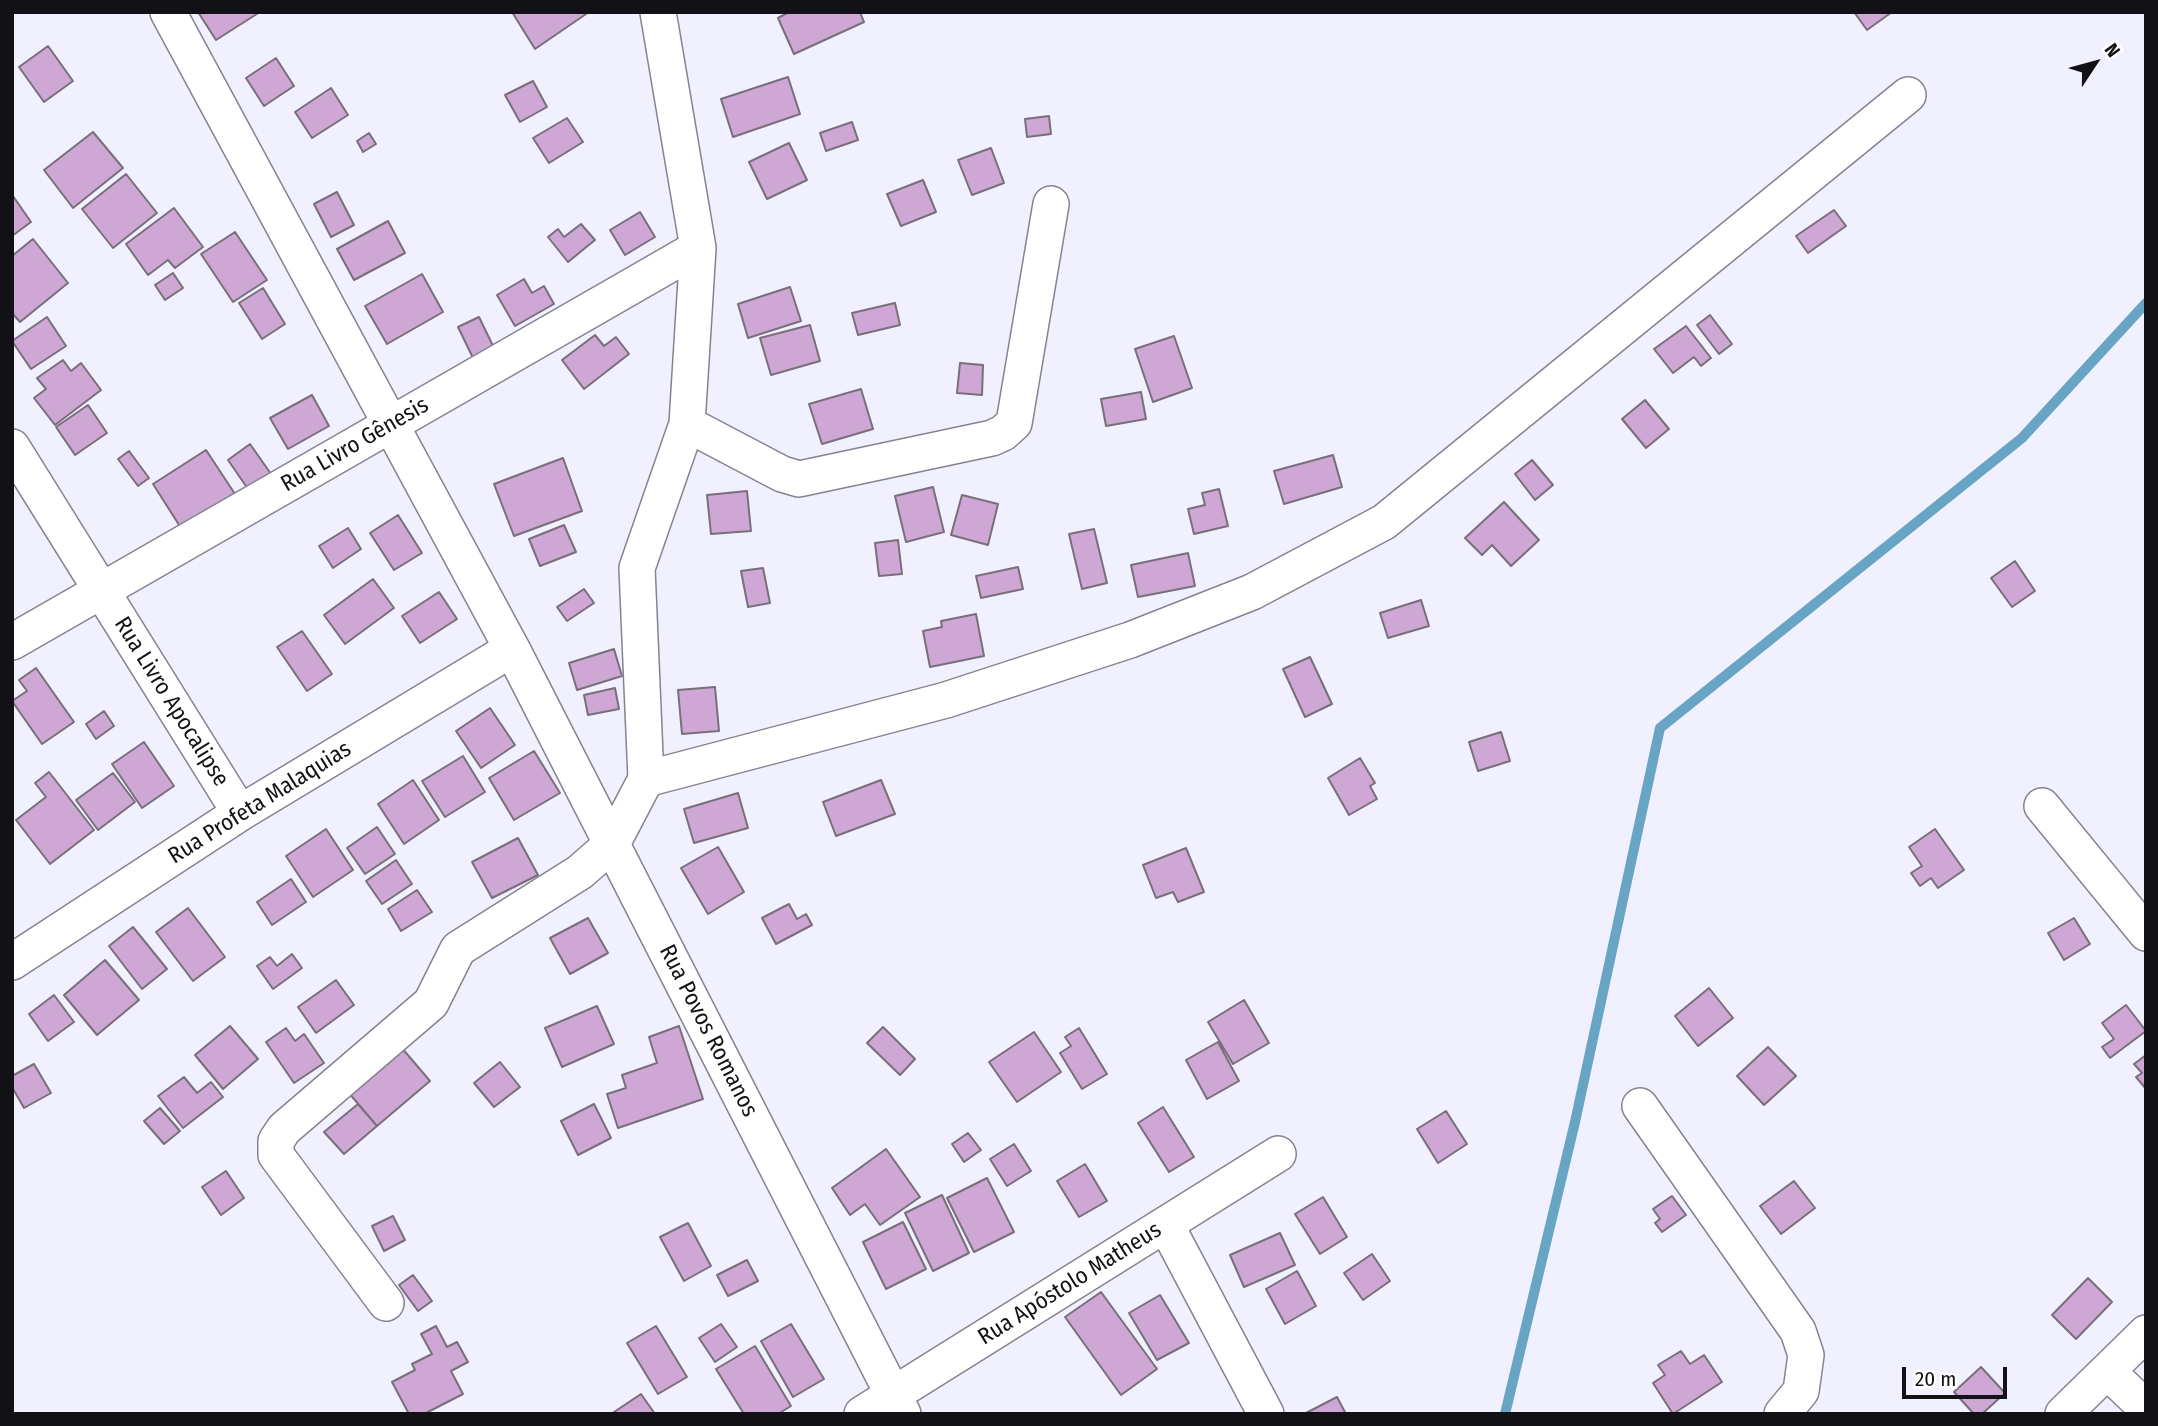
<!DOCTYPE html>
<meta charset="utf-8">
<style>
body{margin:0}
#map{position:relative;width:2158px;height:1426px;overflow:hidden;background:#f1f0ff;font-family:"Fira Sans Condensed",sans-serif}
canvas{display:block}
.frame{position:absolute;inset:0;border:14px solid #121116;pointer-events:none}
.north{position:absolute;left:2060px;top:28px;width:70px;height:70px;-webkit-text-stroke:5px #fff;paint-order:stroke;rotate:54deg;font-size:19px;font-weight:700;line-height:28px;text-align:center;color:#121116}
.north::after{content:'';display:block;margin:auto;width:24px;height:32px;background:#121116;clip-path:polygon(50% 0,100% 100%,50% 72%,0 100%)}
.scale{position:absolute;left:1902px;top:1367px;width:105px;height:32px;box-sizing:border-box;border:4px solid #121116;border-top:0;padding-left:9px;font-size:21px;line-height:24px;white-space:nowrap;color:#121116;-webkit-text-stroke:5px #fff;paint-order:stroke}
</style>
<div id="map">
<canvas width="2158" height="1426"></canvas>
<div class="frame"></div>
<div class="north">N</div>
<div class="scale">20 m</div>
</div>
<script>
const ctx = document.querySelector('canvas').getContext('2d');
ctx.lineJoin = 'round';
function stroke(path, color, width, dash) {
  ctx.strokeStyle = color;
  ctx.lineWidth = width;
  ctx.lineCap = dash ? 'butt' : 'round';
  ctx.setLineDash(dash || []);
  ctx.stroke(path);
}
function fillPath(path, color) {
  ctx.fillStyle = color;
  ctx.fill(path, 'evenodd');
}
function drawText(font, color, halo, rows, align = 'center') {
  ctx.font = font + ' "Fira Sans Condensed",sans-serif';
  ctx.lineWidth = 5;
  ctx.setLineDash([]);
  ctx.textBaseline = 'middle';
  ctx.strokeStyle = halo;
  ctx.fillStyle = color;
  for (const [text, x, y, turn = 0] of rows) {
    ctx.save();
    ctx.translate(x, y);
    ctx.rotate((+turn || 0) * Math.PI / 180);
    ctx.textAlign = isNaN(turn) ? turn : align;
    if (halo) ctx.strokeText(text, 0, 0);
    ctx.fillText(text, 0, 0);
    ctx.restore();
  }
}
stroke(new Path2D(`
 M1505 1414 1575 1122 1660 728 2022 438 2146 303`), '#68a4c3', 10);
const building = new Path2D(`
 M198 12H260L216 40Z
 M512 12H589L535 49Z
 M789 12H860L864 22 794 54 778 18Z
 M1854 12H1892L1867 30Z
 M48 46 73 81 44 102 19 67Z
 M276 58 294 86 264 106 246 78Z
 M788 77 800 114 733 137 721 99Z
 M533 81 547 107 520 122 505 95Z
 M331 88 348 115 312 138 295 112Z
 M1049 116 1051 134 1027 137 1025 119Z
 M567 118 583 142 549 163 533 138Z
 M852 122 858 140 826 151 820 133Z
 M93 132 123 168 73 208 44 170Z
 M369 133 376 144 363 152 357 141Z
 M789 143 807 180 767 199 749 162Z
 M991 148 1004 183 972 195 958 160Z
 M126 174 157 213 113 248 82 209Z
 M923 180 936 212 901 226 887 194Z
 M337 192 354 225 331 237 314 204Z
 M13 196 31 222 12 236V197Z
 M174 208 203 247 175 268 168 260 148 275 126 244Z
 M1834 210 1846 226 1808 253 1796 236Z
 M640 212 655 237 625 255 610 230Z
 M388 221 405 253 354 280 337 249Z
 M581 224 595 240 568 262 548 237 558 229 564 237Z
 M235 232 267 280 233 302 201 254Z
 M33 239 68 283 20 322 12 313V256Z
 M173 273 183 288 165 300 155 285Z
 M422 274 443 312 387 344 365 306Z
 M524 279 532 293 544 286 554 304 515 326 497 295Z
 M790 287 801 321 748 338 738 304Z
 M263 288 285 324 262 339 239 303Z
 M895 303 900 325 858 335 852 313Z
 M1710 315 1732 344 1719 354 1697 325Z
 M47 317 66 346 31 369 12 341Z
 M479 317 494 348 473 358 458 327Z
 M810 325 820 361 771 375 760 338Z
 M1686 326 1711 358 1701 366 1694 357 1673 373 1654 349Z
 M595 335 604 346 616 337 629 354 584 389 562 360Z
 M1174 336 1192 388 1153 402 1135 349Z
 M63 360 71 371 81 363 101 390 55 425 34 398 46 389 37 378Z
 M960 363 983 365 982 395 957 393Z
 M861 389 873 429 822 444 809 404Z
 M1141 392 1146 419 1106 426 1101 399Z
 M312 395 329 426 288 449 270 418Z
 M1645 400 1669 429 1646 448 1622 419Z
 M88 405 107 433 75 455 56 427Z
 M250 444 271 474 248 489 228 460Z
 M206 450 235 494 181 528 153 484Z
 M129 451 149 478 138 486 118 459Z
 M1333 455 1342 487 1284 504 1274 471Z
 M563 458 582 511 514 536 494 484Z
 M1532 460 1553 485 1535 500 1515 474Z
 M933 487 944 532 906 542 895 496Z
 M1219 489 1228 526 1194 534 1188 509 1205 505 1202 493Z
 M747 491 751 531 711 534 707 495Z
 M962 495 998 504 988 545 951 535Z
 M1504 502 1539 540 1511 566 1492 545 1482 555 1465 538Z
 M398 515 422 553 394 570 370 533Z
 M564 525 576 552 540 566 529 539Z
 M348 528 361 549 333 568 319 546Z
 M1094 529 1107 583 1082 589 1069 534Z
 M898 540 902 574 879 576 875 543Z
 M1188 553 1195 586 1138 597 1131 565Z
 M2015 561 2035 591 2012 607 1991 578Z
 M1018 567 1023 589 981 598 976 576Z
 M763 568 770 603 748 607 741 571Z
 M373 579 394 608 345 644 324 615Z
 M584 589 594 603 567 621 557 607Z
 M439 592 457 619 420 643 402 616Z
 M1421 600 1429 626 1388 638 1380 613Z
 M976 614 984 656 930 667 923 631 942 627 941 621Z
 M302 631 332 674 307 691 277 647Z
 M614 649 622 676 577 690 569 663Z
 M1310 657 1332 704 1305 717 1283 669Z
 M36 668 74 722 42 744 12 701 27 691 19 680Z
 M715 687 719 731 682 734 678 690Z
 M615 688 619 709 588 715 584 695Z
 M490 708 515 745 481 768 456 731Z
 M104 711 114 726 96 739 86 724Z
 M1501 732 1510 761 1478 771 1469 742Z
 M144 742 174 786 142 808 112 764Z
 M534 751 560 793 514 820 489 778Z
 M463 756 485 792 445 817 422 781Z
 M1360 758 1375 783 1370 786 1377 799 1349 815 1328 778Z
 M49 772 94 830 50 864 16 820 46 797 35 783Z
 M113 773 135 802 98 830 76 800Z
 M413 780 439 820 404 844 378 804Z
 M881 780 895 814 836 836 823 802Z
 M738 793 748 828 694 843 684 809Z
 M377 827 395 854 365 874 347 848Z
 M326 829 353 870 313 897 286 856Z
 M1935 829 1964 870 1938 888 1931 878 1920 886 1911 873 1922 866 1909 847Z
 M518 838 538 875 492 898 472 862Z
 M718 847 744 892 708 914 681 868Z
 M1186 848 1204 892 1178 902 1173 892 1156 898 1143 865Z
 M396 860 412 884 382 904 366 881Z
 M291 879 306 902 272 925 257 902Z
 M417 890 432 912 401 931 388 909Z
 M789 904 797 919 806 914 812 925 776 944 762 918Z
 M188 908 225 957 193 981 156 932Z
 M588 918 608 953 570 974 550 938Z
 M2074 918 2090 944 2064 960 2048 933Z
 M133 927 167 969 142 989 109 946Z
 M292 954 302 968 273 989 257 966 270 957 277 966Z
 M105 960 139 1000 97 1035 64 995Z
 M336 980 354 1005 316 1033 298 1007Z
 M1709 988 1733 1018 1698 1046 1675 1016Z
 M54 995 74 1022 48 1041 29 1014Z
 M1244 1000 1269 1043 1233 1064 1208 1022Z
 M2126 1005 2146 1031 2110 1058 2102 1047 2114 1039 2102 1023Z
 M597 1006 614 1044 562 1067 545 1028Z
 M230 1026 258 1059 223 1089 195 1055Z
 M679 1026 703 1099 618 1128 607 1094 626 1088 622 1075 657 1063 649 1037Z
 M883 1027 915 1059 900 1075 867 1043Z
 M286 1028 295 1041 304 1034 324 1063 294 1083 266 1042Z
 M1079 1028 1107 1074 1082 1089 1060 1053 1071 1046 1065 1037Z
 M1034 1032 1061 1072 1017 1102 989 1062Z
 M1218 1042 1239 1081 1207 1099 1186 1060Z
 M401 1047 430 1081 377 1126 348 1092Z
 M1768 1047 1796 1076 1764 1105 1737 1076Z
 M2146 1055V1089L2136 1077 2142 1073 2134 1064Z
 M500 1062 520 1087 494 1107 474 1083Z
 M34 1064 51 1093 24 1108 12 1087V1076Z
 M184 1077 197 1093 211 1082 223 1097 183 1128 158 1096Z
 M358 1104 377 1126 344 1154 324 1132Z
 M594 1104 611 1138 578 1155 561 1121Z
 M1163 1107 1194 1157 1169 1172 1138 1123Z
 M160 1108 180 1131 164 1144 144 1121Z
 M1446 1111 1467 1144 1438 1163 1417 1129Z
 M968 1133 981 1150 964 1162 952 1144Z
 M1014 1144 1031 1171 1007 1186 990 1159Z
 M886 1149 920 1197 880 1225 865 1204 850 1215 832 1188Z
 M1085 1164 1107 1201 1079 1217 1057 1181Z
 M226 1171 244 1198 221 1215 202 1187Z
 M987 1178 1014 1232 974 1252 947 1198Z
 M1794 1181 1815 1208 1781 1234 1760 1206Z
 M942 1195 969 1253 933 1271 905 1213Z
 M1672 1196 1686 1215 1662 1232 1655 1223 1660 1219 1653 1209Z
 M1323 1197 1347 1237 1320 1254 1295 1214Z
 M393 1216 405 1240 384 1251 372 1226Z
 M903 1222 926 1269 886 1289 863 1242Z
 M688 1223 711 1266 684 1281 660 1237Z
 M1280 1233 1295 1265 1244 1287 1230 1255Z
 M1372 1254 1390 1281 1363 1300 1344 1273Z
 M747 1260 758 1281 728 1296 717 1275Z
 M1297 1271 1316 1306 1285 1324 1266 1289Z
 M413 1275 432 1301 418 1311 399 1285Z
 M2088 1278 2112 1302 2076 1339 2052 1315Z
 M1101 1292 1157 1369 1121 1395 1065 1317Z
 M1160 1295 1189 1343 1157 1360 1129 1313Z
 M721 1324 737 1347 715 1362 699 1338Z
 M791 1324 824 1379 793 1397 761 1341Z
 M436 1326 447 1347 457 1342 468 1362 451 1371 463 1394 424 1414H409L392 1382 415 1370 412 1364 432 1354 421 1334Z
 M656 1326 687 1377 658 1394 627 1343Z
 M755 1346 791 1406 778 1414H744L716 1369Z
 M1681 1351 1690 1364 1704 1355 1722 1382 1673 1414 1653 1383 1665 1375 1658 1365Z
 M1981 1367 2005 1393 1982 1414H1974L1954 1392Z
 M641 1394 655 1414H611Z
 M1337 1397 1346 1414H1304Z`);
fillPath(building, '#cea7d5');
stroke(building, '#786f7a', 2);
const minor = new Path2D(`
 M168 12 512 649 903 1414
 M687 424 782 474 799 479 992 438 1003 433 1014 423 1051 204
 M12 447 240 813
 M12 642 698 248
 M646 779 946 700 1130 640 1252 592 1384 522 1908 95
 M2042 806 2146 933
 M12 962 240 813 512 649
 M1640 1106 1798 1331 1806 1355 1801 1391 1782 1414
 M1166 1225 1266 1414
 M386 1303 276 1155V1141L284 1129 431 1003 458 949 580 872 612 844 646 779 637 568 687 424 698 248 658 12
 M2107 1371 2146 1408
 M862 1414 1278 1154
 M2063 1414 2146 1333`);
stroke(minor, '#848390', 38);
stroke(minor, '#fff', 35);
drawText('23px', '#121116', '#fff', [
 ["Rua Livro Gênesis",355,445,-30],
 ["Rua Livro Apocalipse",171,702,58],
 ["Rua Profeta Malaquias",260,803,-32],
 ["Rua Povos Romanos",708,1031,63],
 ["Rua Apóstolo Matheus",1070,1284,-32]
]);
</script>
